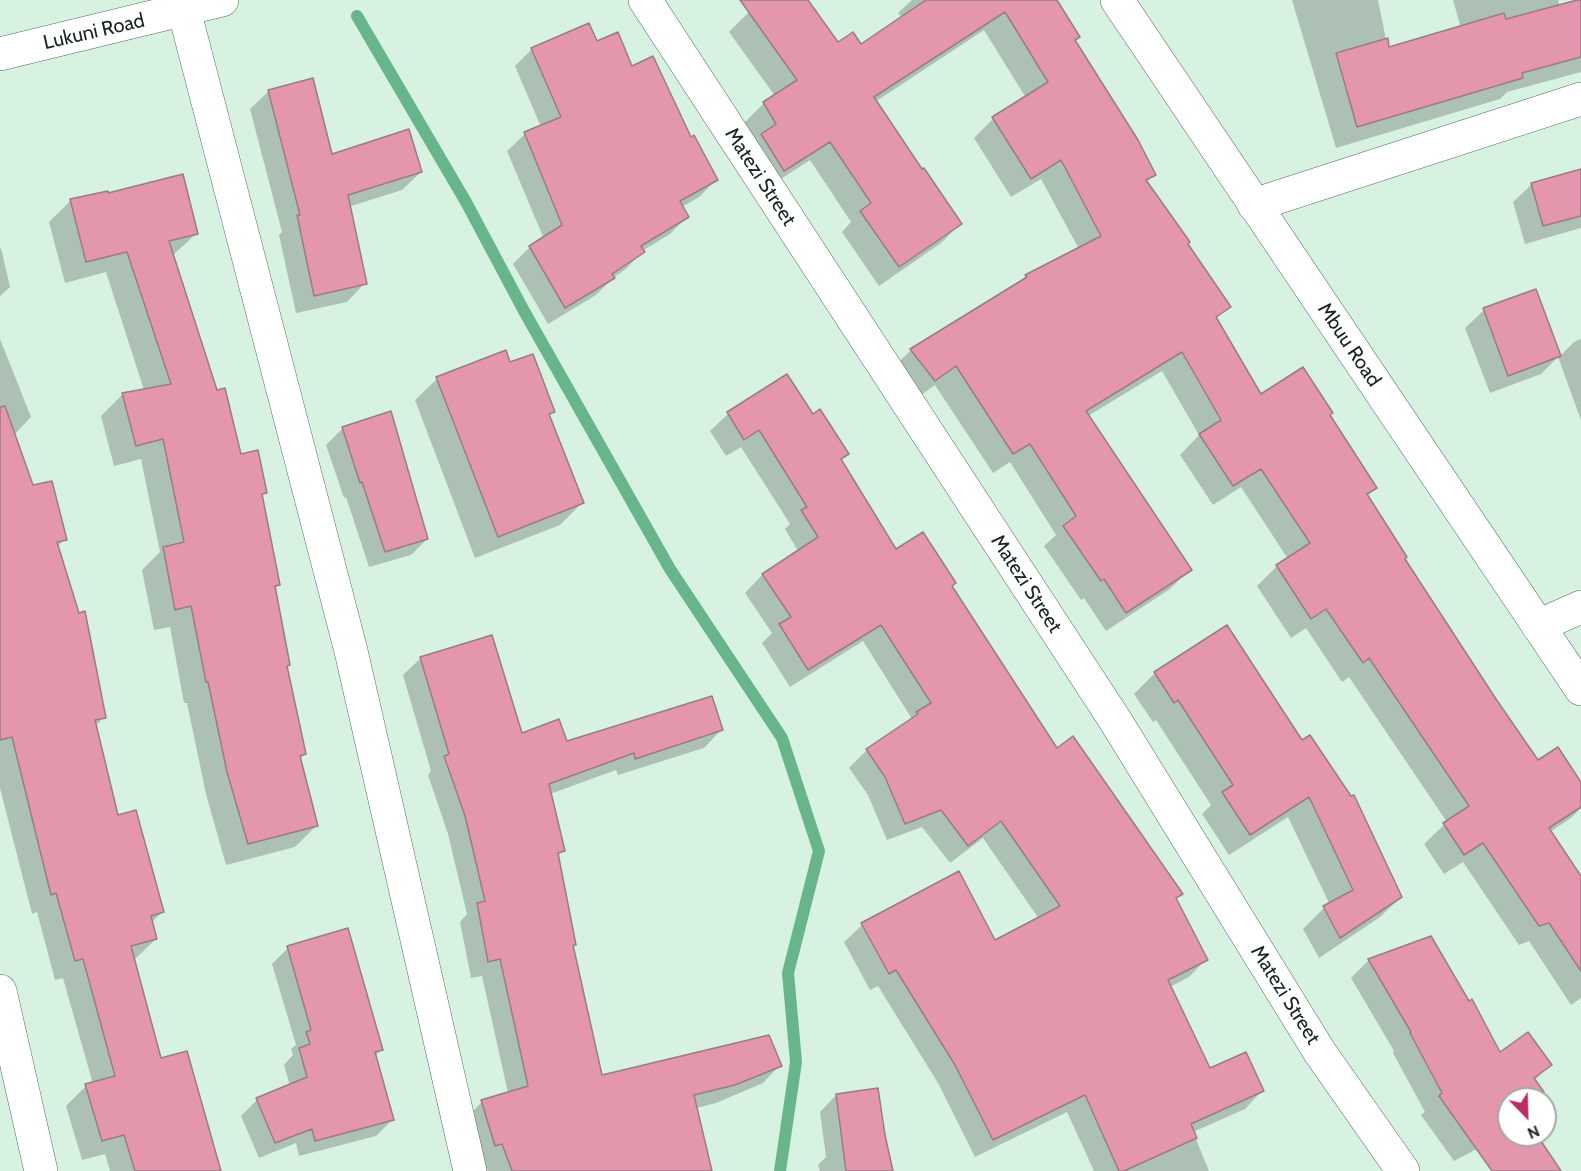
<!DOCTYPE html>
<style>
body{margin:0}
#map{position:relative;width:1581px;height:1171px;overflow:hidden;background:#d7f2e1;font-family:Cabin,sans-serif}
canvas{display:block}
.north{position:absolute;left:1497px;top:1087px;width:60px;height:60px;box-sizing:border-box;background:#fff;border:2px solid #a4a8a5;border-radius:50%;rotate:157deg;font-size:16px;font-weight:700;line-height:24px;text-align:center;color:#1b251f}
.north::after{content:'';display:block;margin:auto;width:21px;height:27px;background:#b92d66;clip-path:polygon(50% 0,100% 100%,50% 72%,0 100%)}
</style>
<div id="map">
<canvas width="1581" height="1171"></canvas>
<div class="north">N</div>
</div>
<script>
const ctx = document.querySelector('canvas').getContext('2d');
ctx.lineJoin = 'round';
function fillPath(path, color) {
  ctx.fillStyle = color;
  ctx.fill(path, 'evenodd');
}
function stroke(path, color, width, dash) {
  ctx.strokeStyle = color;
  ctx.lineWidth = width;
  ctx.lineCap = dash ? 'butt' : 'round';
  ctx.setLineDash(dash || []);
  ctx.stroke(path);
}
function drawText(font, color, halo, rows, align = 'center') {
  ctx.font = font + ' Cabin,sans-serif';
  ctx.lineWidth = 4.5;
  ctx.setLineDash([]);
  ctx.textBaseline = 'middle';
  ctx.strokeStyle = halo;
  ctx.fillStyle = color;
  for (const [text, x, y, turn = 0] of rows) {
    ctx.save();
    ctx.translate(x, y);
    ctx.rotate((+turn || 0) * Math.PI / 180);
    ctx.textAlign = isNaN(turn) ? turn : align;
    if (halo) ctx.strokeText(text, 0, 0);
    ctx.fillText(text, 0, 0);
    ctx.restore();
  }
}
fillPath(new Path2D(`
 M767 0H806L838 44 860 46 902 18 898 13 912 0H1055L1074 41 1154 174 1146 183 1229 306 1215 320 1261 396 1329 416 1375 488 1367 496 1403 559 1537 762 1581 784V808L1571 818 1550 832 1581 879V998L1571 1005 1529 941 1519 945 1463 862 1444 874 1424 844 1447 822 1349 677 1342 682 1306 628 1291 638 1257 586 1277 566 1288 559 1241 487 1213 505 1180 455 1199 435 1162 371 1088 416 1190 569 1170 589 1106 631 1084 598 1081 600 1044 546 1056 535 1010 462 993 473 935 385 914 400 892 369 911 350 1018 284 1026 276 1079 249 1041 179 1011 197 974 138 993 119 1026 98 984 30 875 102 922 171 960 224 941 243 879 286 842 232 851 222 810 160 764 190 744 123 763 104 775 96 729 32 749 12Z
 M1292 0H1378L1388 49 1461 28 1453 0H1558L1560 6 1581 0V72L1507 92 1500 99 1336 148Z
 M596 43 631 68 690 139 716 180 699 197 682 207 687 217 670 234 642 251 626 269 613 278 596 295 548 324 513 264 530 247 544 239 507 151 525 134 541 127 515 66 532 49Z
 M269 91 331 156 421 172 402 190 348 207 365 283 347 302 296 313 279 235 282 232 250 109Z
 M1581 171V228L1525 244 1513 202 1532 184Z
 M71 200 196 234 172 256 216 392 240 455 265 492 261 497 279 585 274 589 289 665 286 667 305 754 299 760 317 825 295 847 226 865 206 794 187 703H184L170 627 154 630 142 570 160 552 141 459 114 466 101 416 123 394 144 390 106 272 65 283 49 222Z
 M1 248 10 287 0 296V249Z
 M1484 310 1560 356 1574 342 1581 339V420L1558 357 1541 374 1490 393 1465 328Z
 M0 339 31 417 14 435 32 487 65 539 57 547 104 717 95 727 117 817 162 912 151 923 156 939 136 958 133 959 160 1060 220 1171H110L105 1154 82 1160 66 1106 86 1086 93 1084 63 978 55 980 37 912 32 914 0 788Z
 M509 364 553 411 549 416 582 503 560 525 475 558 415 400 438 378Z
 M787 376 812 416 847 454 840 461 896 551 950 587 1057 750 1181 894 1175 900 1206 959 1189 977 1170 987 1209 1070 1262 1091 1245 1109 1193 1132 1209 1171H1094L1067 1112 975 1157 938 1083 878 986 870 990 844 942 862 925 958 873 994 942 1039 919 983 838 950 863 922 827 887 840 868 795 849 768 867 750 912 719 863 641 790 687 762 643 772 633 745 593 762 575 798 551 785 529 790 524 741 447 726 456 710 431 728 414Z
 M390 413 427 539 411 555 369 567 346 497 344 498 326 445 342 429Z
 M1227 627 1401 897 1380 917 1319 958 1303 929 1324 908 1330 905 1288 817 1229 855 1202 814 1211 805 1156 720 1153 722 1134 694 1155 673Z
 M421 658 521 735 566 743 721 730 704 748 618 775 616 770 550 794 563 850 557 857 574 944 571 947 601 1077 780 1065 763 1083 716 1103 696 1108 710 1171H488L465 1119 482 1102 508 1093 482 976 471 978 460 922 467 914 448 834 428 775 431 771 403 675Z
 M288 948 382 1049 375 1056 392 1120 376 1136 299 1156 296 1143 259 1158 241 1116 257 1100 290 1086 284 1065 293 1055 291 1049 296 1045 272 964Z
 M1369 960 1500 1054 1550 1065 1534 1081 1542 1092 1535 1099H1509V1130L1505 1134 1454 1161 1421 1115 1425 1112 1393 1053 1394 1051 1351 978Z
 M836 1095 883 1135 892 1171H820L818 1165 826 1157 820 1112Z`), '#0003');
stroke(new Path2D(`
 M357 16 466 202 524 311 670 569 782 738 819 851 788 973 796 1062 780 1171`), '#69b58b', 12);
const building = new Path2D(`
 M740 0H808L838 42 853 32 861 44 926 0H1057L1080 37 1075 40 1138 140 1156 175 1146 180 1190 242 1188 244 1231 307 1216 317 1261 394 1303 367 1333 413 1330 415 1377 488 1367 494 1407 557 1405 559 1496 699 1538 760 1558 747 1581 782V807L1549 828 1581 876V971L1549 923 1539 926 1483 843 1464 855 1443 823 1469 806 1369 658 1363 663 1326 609 1311 619 1276 565 1310 543 1261 469 1233 486 1199 434 1221 420 1182 352 1086 411 1192 570 1126 613 1104 579 1101 581 1063 526 1076 516 1030 444 1013 454 956 366 935 381 910 349 1027 277 1025 275 1101 236 1061 160 1031 179 992 117 1048 82 1005 12 874 97 922 169 924 168 962 224 899 267 860 211 871 203 830 142 784 171 761 134 776 124 763 102 797 80Z
 M1577 0H1581V57L1522 73 1523 78 1357 127 1336 53 1388 38 1389 47 1504 13 1506 19Z
 M589 23 597 41 618 32 632 66 653 56 691 137 694 135 718 180 680 201 689 217 641 246 645 252 612 274 615 278 565 308 529 246 562 225 524 132 561 117 531 48Z
 M313 78 332 154 409 129 422 172 348 195 367 284 314 296 297 215H300L268 90Z
 M1581 169V216L1543 226 1531 183Z
 M183 174 198 234 169 241 217 390 225 388 241 454 258 450 267 493 262 494 280 585 275 586 290 665 287 666 306 754 300 756 318 826 248 844 227 772 208 682H206L191 606 175 610 163 547 184 542 163 439 136 446 122 393 171 384 127 252 86 262 70 199 108 191V193Z
 M1536 289 1561 356 1508 376 1483 308Z
 M506 350 510 362 533 354 555 412 549 414 584 503 498 537 436 377Z
 M787 374 813 414 820 409 849 454 841 459 896 549 923 532 956 583 952 586 1057 748 1073 736 1183 894 1176 898 1208 960 1168 980 1210 1068 1246 1052 1264 1091 1191 1124 1197 1138 1124 1171H1119L1085 1095 993 1140 955 1065 896 970 889 974 861 923 959 871 995 940 1060 906 1001 821 968 846 941 810 905 824 885 777 866 749 918 714 916 712 931 703 881 625 808 670 779 624 791 617 762 574 818 537 801 510 807 507 759 430 744 440 727 412Z
 M5 406 33 485 52 481 67 540 57 542 79 613 85 611 106 718 95 720 118 815 136 810 164 912 151 916 157 939 131 946 161 1058 187 1051 221 1171H135L124 1135 102 1141 85 1084 115 1076 83 959 75 961 56 893 51 895 12 737 0 740V407Z
 M391 411 428 539 385 552 362 482 360 483 342 427Z
 M1227 625 1302 740 1310 735 1351 796 1354 795 1402 897 1340 938 1323 906 1353 890 1309 797 1250 835 1222 792 1233 785 1178 700 1174 703 1154 672Z
 M492 635 522 733 559 719 567 741 712 696 723 730 635 759 634 753 549 784 565 851 558 853 576 945H573L602 1075 769 1035 782 1066 735 1085 694 1095 712 1171H512L502 1144 495 1146 481 1100 528 1086 500 959 488 962 477 903 485 901 465 816 444 756 449 754 420 657Z
 M348 928 383 1050 375 1052 394 1120 315 1141 312 1129 275 1143 256 1098 307 1077 299 1048 310 1044 306 1032 311 1030 287 946Z
 M1431 936 1469 1001 1472 999 1500 1052 1528 1032 1552 1065 1534 1078 1544 1092 1534 1099H1509V1135H1537L1561 1171H1492L1439 1096 1442 1093 1410 1033 1411 1032 1368 959Z
 M878 1088 885 1135 893 1171H846L836 1094Z`);
fillPath(building, '#e496ac');
stroke(building, '#997c84', 1.5);
const street = new Path2D(`
 M645 0 1115 720 1319 1051 1403 1171
 M1117 0 1581 689
 M184 10 351 651 470 1171
 M0 54 222 0
 M1254 205 1581 99
 M1538 626 1581 607
 M0 991 41 1171`);
stroke(street, '#50695a', 34);
stroke(street, '#fff', 33);
drawText('20px', '#1b251f', '#fff', [
 ["Lukuni Road",94,32,-13],
 ["Matezi Street",760,177,57],
 ["Mbuu Road",1349,345,56],
 ["Matezi Street",1026,584,57],
 ["Matezi Street",1285,995,58]
]);
</script>
